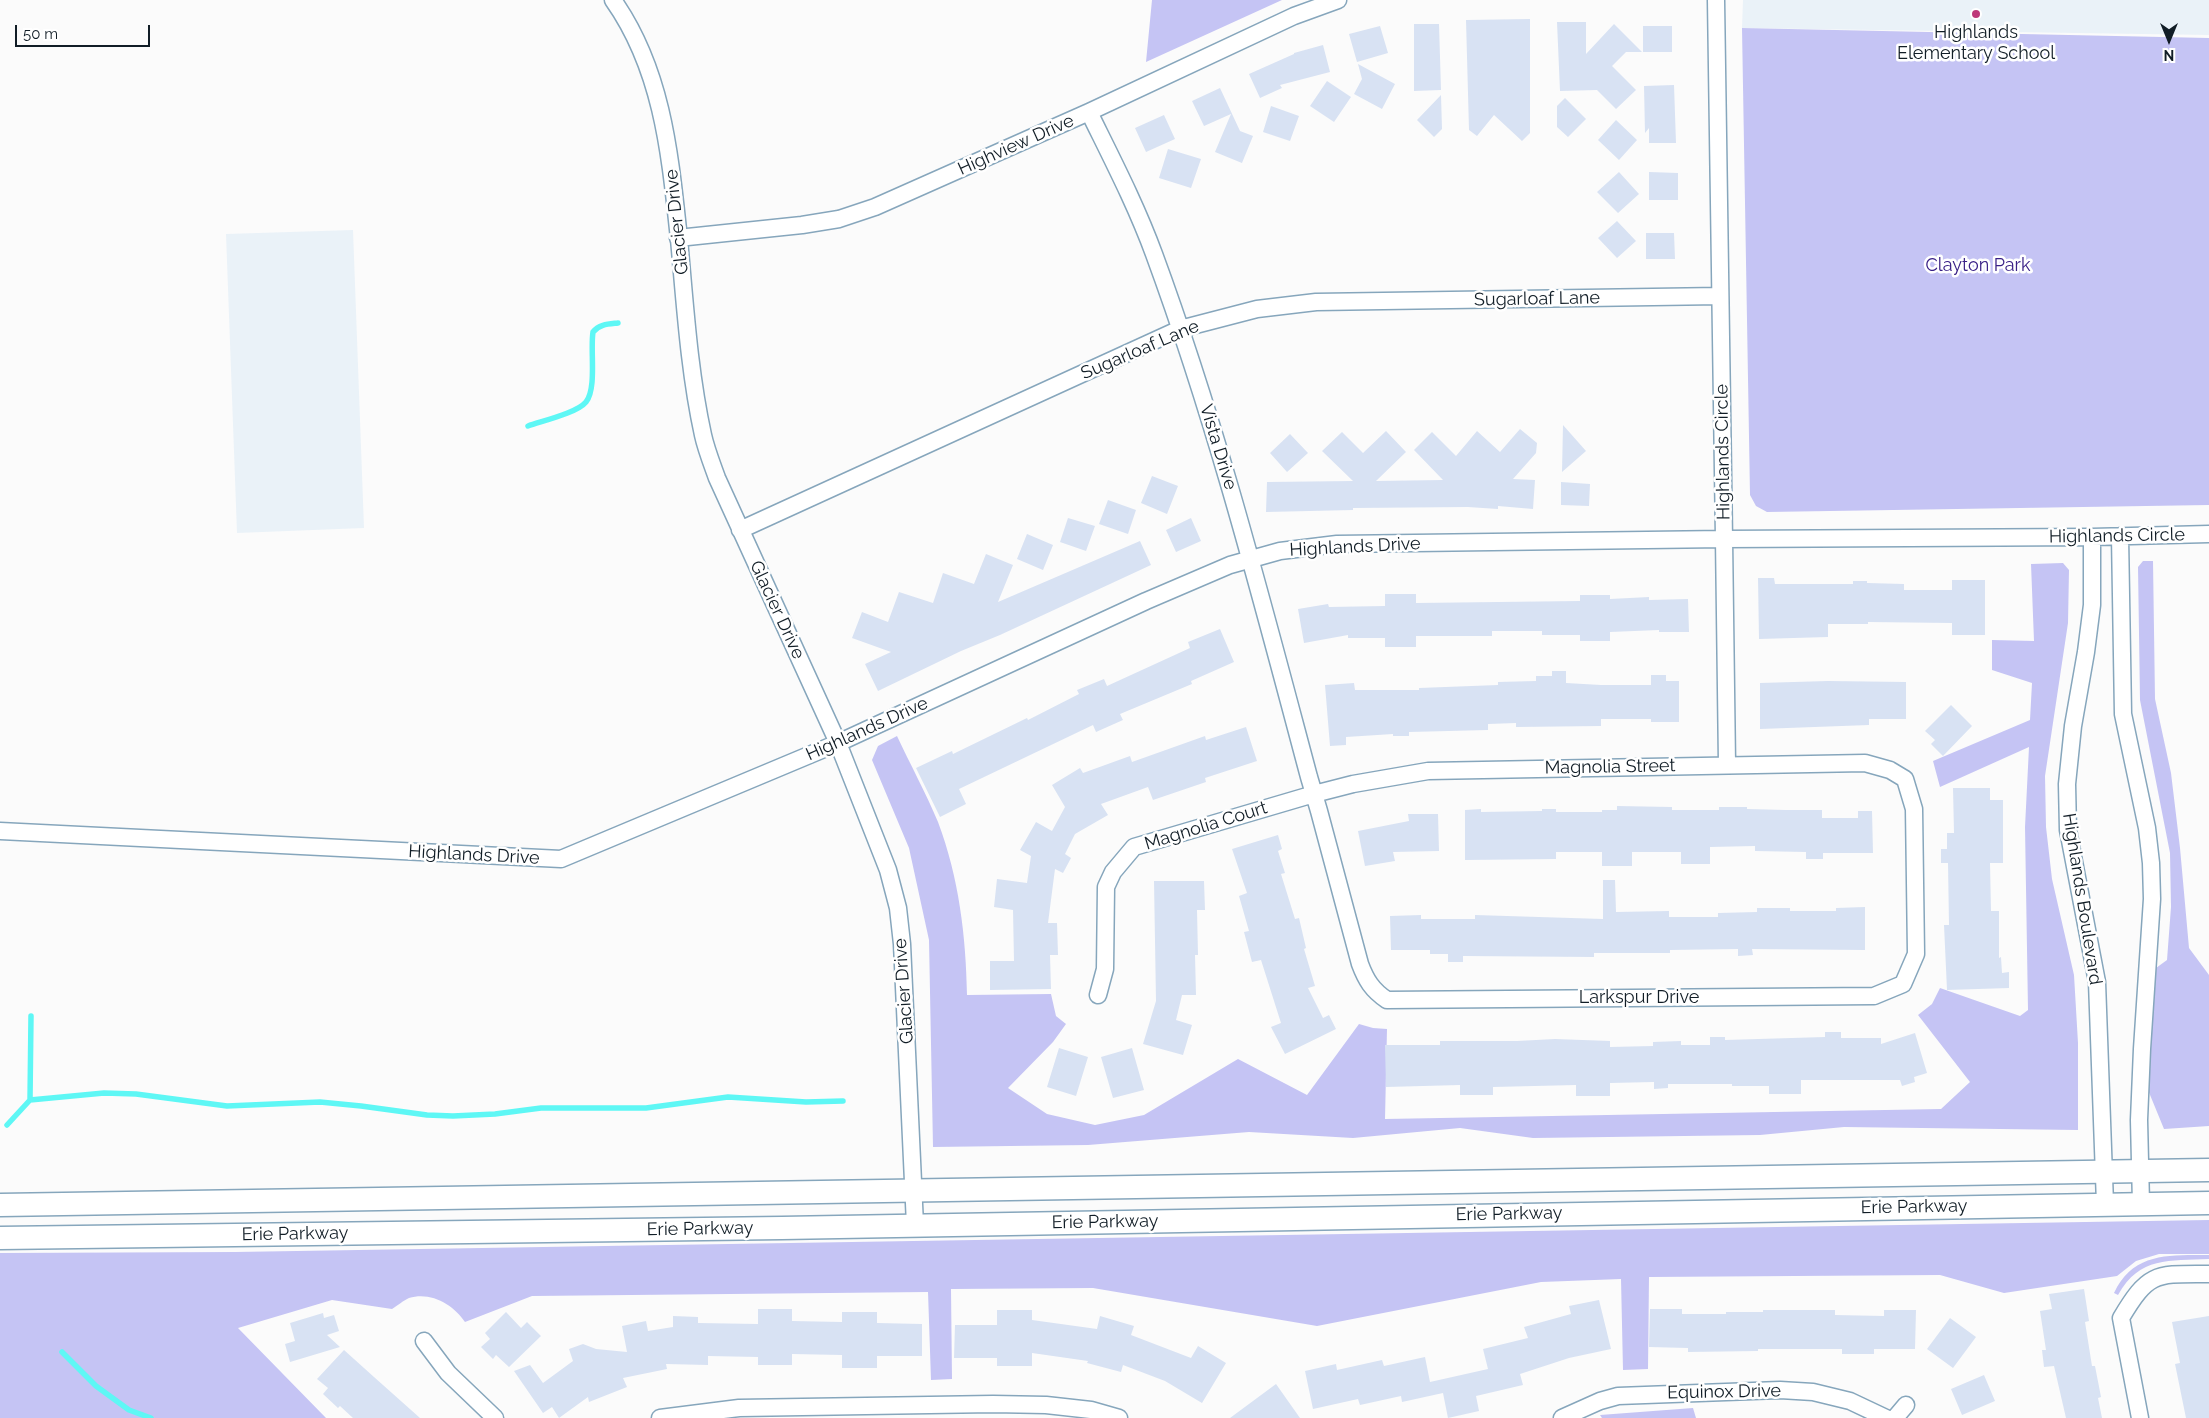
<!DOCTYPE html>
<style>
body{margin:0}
#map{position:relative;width:2209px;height:1418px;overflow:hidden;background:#fbfbfb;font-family:Raleway,sans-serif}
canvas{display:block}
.north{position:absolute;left:2144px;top:15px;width:50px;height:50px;-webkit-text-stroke:4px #fff;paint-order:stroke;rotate:180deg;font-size:14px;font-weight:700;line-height:20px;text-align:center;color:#111d26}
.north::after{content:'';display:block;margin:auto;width:18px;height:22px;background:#111d26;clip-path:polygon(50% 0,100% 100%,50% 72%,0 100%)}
.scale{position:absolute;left:15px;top:25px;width:135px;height:22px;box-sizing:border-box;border:2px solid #111d26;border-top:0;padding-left:6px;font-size:15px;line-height:18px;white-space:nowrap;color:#111d26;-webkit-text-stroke:4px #fff;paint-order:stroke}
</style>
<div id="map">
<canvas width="2209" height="1418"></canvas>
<div class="north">N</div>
<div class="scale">50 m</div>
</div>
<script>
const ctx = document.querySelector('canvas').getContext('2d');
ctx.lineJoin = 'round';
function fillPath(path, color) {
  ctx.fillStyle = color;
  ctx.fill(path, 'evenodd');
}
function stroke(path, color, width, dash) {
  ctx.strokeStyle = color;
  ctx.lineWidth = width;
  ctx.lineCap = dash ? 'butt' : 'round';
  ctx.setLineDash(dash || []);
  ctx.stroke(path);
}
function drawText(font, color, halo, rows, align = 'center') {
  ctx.font = font + ' Raleway,sans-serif';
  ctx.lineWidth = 5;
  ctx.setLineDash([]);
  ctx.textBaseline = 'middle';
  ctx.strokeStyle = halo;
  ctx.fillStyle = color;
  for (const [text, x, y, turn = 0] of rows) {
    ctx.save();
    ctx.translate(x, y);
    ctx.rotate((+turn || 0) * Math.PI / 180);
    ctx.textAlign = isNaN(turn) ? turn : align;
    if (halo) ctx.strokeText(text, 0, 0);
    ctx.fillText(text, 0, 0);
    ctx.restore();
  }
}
fillPath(new Path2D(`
 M1743 0H2209V35L1742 28Z
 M353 230 364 528 237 533 226 234Z`), '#eaf2f8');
fillPath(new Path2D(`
 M1152 0H1282L1146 62Z
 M1742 28 2209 38V505L1767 512 1756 506 1750 495Z
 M2143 561H2153L2155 699 2171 773 2180 848 2189 948 2209 975V1126L2164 1129 2148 1090 2156 968 2167 960 2171 907 2170 853 2140 700 2138 567Z
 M2063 563 2069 570 2068 623 2045 776 2046 827 2052 879 2074 975 2078 1043V1130L1844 1127 1760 1135 1533 1138 1460 1128 1353 1138 1249 1132 1088 1145 933 1147 929 940 909 848 872 760 878 746 897 736C910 764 926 793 938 822 959 878 966 936 967 995L1051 994 1056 1016 1066 1024 1053 1042 1008 1088 1047 1114 1095 1125 1144 1115 1238 1059 1307 1095 1359 1024 1373 1028 1387 1029 1385 1119 1941 1109 1970 1082 1918 1015 1932 1004 1940 988 2020 1016 2028 1010 2025 827 2029 747 1940 787 1933 761 2030 720 2032 683 1992 670V640L2034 641 2031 564Z
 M2209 1220V1254H2159L2136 1261 2117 1276 2004 1293 1940 1275 1649 1277 1648 1369 1623 1370 1621 1279 1541 1282 1317 1326 1093 1288 951 1289 952 1379 931 1380 928 1292 532 1296 465 1322C454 1305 431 1291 409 1298 404 1300 397 1306 392 1309L332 1300 238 1328 326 1418H0V1253L235 1252Z
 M2209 1255V1259C2169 1261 2140 1256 2118 1295L2114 1293C2133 1252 2170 1255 2209 1255Z
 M1693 1408 1696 1418H1602L1600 1415Z`), '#c5c4f4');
stroke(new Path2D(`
 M528 426C542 421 577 413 586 402 597 388 590 350 593 332 599 324 609 324 618 323
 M30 1100 31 1016
 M7 1125 30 1100 104 1093 136 1094 227 1106 320 1102 361 1106 427 1115 453 1116 495 1114 541 1108H646L728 1097 806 1102 843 1101
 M62 1352 96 1386 129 1410 151 1418`), '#5ef7f5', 5.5);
fillPath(new Path2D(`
 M1530 19V133L1522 141 1494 115 1477 136 1469 130 1466 20Z
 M1557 22H1586V54L1614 24 1642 52H1626L1612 66 1636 90 1616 109 1597 90 1560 91Z
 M1414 24H1439L1441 90 1414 91Z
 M1380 26 1388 53 1357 62 1349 34Z
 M1643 26H1672V52H1643Z
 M1323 45 1330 72 1280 85 1282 88 1260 98 1249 74 1294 54V53Z
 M1358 64 1395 84 1382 109 1354 94 1362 79Z
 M1327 81 1351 97 1334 122 1310 106Z
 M1674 85 1676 143H1649V128L1645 133 1644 86Z
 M1220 88 1240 131 1253 136 1242 163 1215 152 1231 114 1204 126 1192 101Z
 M1441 95 1442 129 1434 137 1417 120Z
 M1565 98 1586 119 1568 137 1557 127V106Z
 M1271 106 1299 116 1290 141 1263 132Z
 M1164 115 1175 139 1146 152 1135 128Z
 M1616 120 1637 140 1619 160 1598 140Z
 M1168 149 1201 159 1191 188 1159 178Z
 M1619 172 1639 194 1618 213 1597 192Z
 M1649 172 1678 173V200H1649Z
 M1617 221 1636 241 1617 258 1598 238Z
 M1646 233H1674L1675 259H1646Z
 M1563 425 1586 451 1562 472Z
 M1520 429 1537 443 1536 453 1513 479 1535 480 1533 509 1498 506V509L1468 507 1353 508V510L1266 512 1267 482 1353 481 1322 451 1342 432 1363 453 1386 431 1406 452 1376 481 1443 480 1414 450 1432 432 1456 456 1477 431 1500 452Z
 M1290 434 1308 453 1287 472 1270 453Z
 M1152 476 1178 486 1167 514 1141 503Z
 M1561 482 1590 484 1589 506 1561 505Z
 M1108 500 1136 510 1128 534 1099 524Z
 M1068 518 1095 526 1086 551 1060 542Z
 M1191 518 1201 541 1176 552 1166 530Z
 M1027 534 1053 545 1043 570 1017 559Z
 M1140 541 1151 565 1000 635 961 651 878 691 865 664 891 652 852 638 862 612 888 622 899 592 933 603 943 573 974 584 986 554 1013 565 998 602Z
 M1758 578H1774L1775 584H1853V581H1867V583L1904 584V590H1952V580H1985V635H1952V623L1868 622V624H1828V637L1759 639Z
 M1385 594H1416V603L1580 601V595H1610V599L1649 597V600L1688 599 1689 632H1659V630L1610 632V641H1580V635H1542V631H1492V636H1416V647H1385V638H1348V635L1304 643 1298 609 1328 604 1329 607 1385 606Z
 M1220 629 1234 662 1191 681 1192 684 1120 714 1123 720 1096 732 1093 725 959 789 966 804 940 817 916 768 952 751 953 754 1027 718 1028 720 1079 694 1077 690 1104 679 1107 686 1190 648 1188 642Z
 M1552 671H1566V683L1601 685H1651V675H1666V681H1679V722H1651V719H1601V726L1516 727V723L1488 724V730L1409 732V736H1393V734L1346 737V745L1330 746 1325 685 1354 683 1355 690H1419V688L1498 685V682L1536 681V676H1552Z
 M1828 681 1906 682V719H1869V725L1760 729V683Z
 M1951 705 1972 726 1943 756 1931 744 1935 740 1925 731Z
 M1246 727 1257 761 1205 778 1206 782 1153 800 1148 787 1101 804 1108 815 1075 834 1065 854 1071 858 1063 873 1055 869 1048 923H1057L1058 955H1050L1051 989 990 990V961H1014L1013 910 994 907 997 879 1027 883 1031 856 1020 850 1036 822 1052 831 1065 807 1052 785 1080 768 1083 773 1130 756 1132 762 1205 736 1206 740Z
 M1953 788H1990V800H2003V863H1990L1991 911H1999V958L2001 957 2002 973 2009 972V988L1947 990 1944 925H1949L1948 863H1941V849H1947V833H1954Z
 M1617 806 1672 807V810H1719V807H1747V809L1786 810H1822V818H1858V811H1872L1873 853H1823V859H1806V852L1755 851V846L1710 847V864H1681V852H1632V866H1602V852H1556V859L1465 860V810L1481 809V812L1542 811V809H1556V812H1602V810H1617Z
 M1408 814H1438L1439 851 1393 852 1395 861 1365 866 1358 831 1409 821Z
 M1278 835 1282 849 1278 851 1285 873 1281 874 1295 919 1299 918 1306 948 1304 949 1315 986 1308 988 1323 1018 1329 1015 1336 1029 1285 1054 1271 1027 1281 1023 1261 960 1252 962 1244 932 1249 931 1239 896 1247 893 1232 849Z
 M1603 880H1615L1616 912 1669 911V917H1718V913L1757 912V908H1790V911H1836V908L1865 907V950L1752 949 1753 955 1738 956V949L1670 950V953H1594V957L1463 956V962H1448V954H1430V950H1391L1390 916 1421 915V919H1475V915L1603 919Z
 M1154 881H1204L1205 910H1197L1198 955H1195L1196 995H1182L1176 1020 1192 1025 1183 1055 1143 1044 1156 1001Z
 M1825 1032H1841V1038H1881V1044L1915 1033 1927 1073 1914 1077 1915 1082 1902 1086 1900 1080H1801V1094H1769V1086H1732V1084H1668V1088L1654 1089V1082L1610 1083V1096H1576V1085L1493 1087V1095H1460V1085L1386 1087 1385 1045H1440V1041H1517L1555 1039 1610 1041V1047L1653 1046V1042L1681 1041V1045H1710V1037H1725V1040L1825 1037Z
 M1059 1048 1088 1057 1076 1096 1047 1087Z
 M1132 1048 1144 1090 1113 1098 1101 1057Z
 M2084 1289 2089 1321 2085 1322 2092 1366H2095L2101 1397 2098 1398 2102 1418H2066L2054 1366 2044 1367 2042 1350H2046L2040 1311 2052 1309 2049 1294Z
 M1599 1300 1611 1349 1569 1358 1520 1374 1523 1385 1476 1396 1479 1411 1448 1418 1443 1393 1402 1402 1401 1396 1360 1405 1358 1399 1313 1409 1305 1371 1336 1364 1337 1370 1382 1360 1384 1366 1425 1357 1430 1382 1488 1369 1483 1349 1528 1338 1524 1327 1571 1314 1569 1306Z
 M758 1309H792V1321L842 1322V1312H877V1323L922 1324V1356H877V1368H842V1355L792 1354V1365H758V1357L708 1356V1365L666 1364 667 1369 623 1378 627 1387 589 1402 588 1397 559 1418 552 1407 543 1413 514 1371 530 1365 543 1383 573 1361 569 1349 583 1344 596 1349 627 1352 622 1326 646 1321 648 1331 673 1327V1316L698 1317V1323L758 1324Z
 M1650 1309H1682V1314H1726V1312H1763V1310H1835V1315L1884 1316V1310H1916L1915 1349H1874V1354H1842V1349H1758V1351L1688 1352V1348L1649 1347Z
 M997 1310H1032V1320L1097 1329 1100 1316 1134 1326 1131 1335 1191 1358 1198 1346 1226 1363 1202 1403 1165 1381 1123 1365 1121 1372 1087 1363 1088 1361 1032 1353V1366H997V1358H954L955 1325H997Z
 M506 1312 521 1328 527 1322 541 1336 509 1367 496 1355 493 1359 481 1347 490 1339 485 1333Z
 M323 1313 324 1318 334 1315 339 1331 327 1335 340 1347 290 1362 285 1344 295 1341 290 1323Z
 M2209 1316V1418H2186L2175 1364 2180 1363 2172 1322Z
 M1950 1318 1976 1337 1953 1368 1927 1349Z
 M344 1350 374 1377 420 1418H353L340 1406 338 1408 323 1394 328 1388 317 1379Z
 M1984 1375 1995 1401 1962 1415 1951 1389Z
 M1276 1384 1300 1418H1230Z`), '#d8e2f3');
const minor = new Path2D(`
 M613 0C663 71 670 155 679 239 685 304 689 371 703 435 706 449 712 464 717 478L838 743 888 870 898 908 902 944 915 1225
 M1716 0 1724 539 2092 537 2209 534
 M1089 112C1112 159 1136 205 1154 254 1217 425 1262 601 1309 777L1319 811 1360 964C1366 980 1372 990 1387 1000L1874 996 1903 984 1916 954 1914 809 1905 779 1890 770 1865 763 1428 771 1353 784 1314 794 1134 847 1113 872 1106 887 1105 969 1098 995
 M678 238 802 225 839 219 875 207 1089 112 1294 16 1338 0
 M740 530 1180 329 1257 309 1316 302 1720 296
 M2120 536 2123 714 2147 828 2151 863 2152 899 2142 1049 2139 1120 2141 1204
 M2092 537V605L2086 652 2073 726 2067 784 2068 830 2097 982 2105 1204
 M0 831 561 859 838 743 1146 601 1230 565 1280 551 1337 544 1724 539 1727 764
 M424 1341 448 1373 495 1418
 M660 1418 739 1408 993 1404 1046 1405 1091 1410 1119 1418
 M1562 1418 1600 1401 1618 1396 1780 1390 1813 1392 1850 1401 1886 1418
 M1895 1418 1906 1405
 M2140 1418 2121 1318C2149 1271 2156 1274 2209 1274`);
const secondary = new Path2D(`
 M0 1205 2209 1170
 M0 1238 782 1228 2209 1203`);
stroke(minor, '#86a6bc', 19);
stroke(secondary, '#86a6bc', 25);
stroke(minor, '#fff', 16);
stroke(secondary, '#fff', 22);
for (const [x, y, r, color] of [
 [1976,14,5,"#be3879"]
]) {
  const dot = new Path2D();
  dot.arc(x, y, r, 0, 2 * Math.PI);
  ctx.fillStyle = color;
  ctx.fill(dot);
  stroke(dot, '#fff', 2);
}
drawText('18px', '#111d26', '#fff', [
 ["Highlands",1976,33],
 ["Elementary School",1976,54]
]);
drawText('18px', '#111d26', '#fff', [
 ["Highview Drive",1016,145,-24],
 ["Glacier Drive",677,222,-96],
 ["Sugarloaf Lane",1537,299,-1],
 ["Sugarloaf Lane",1140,350,-23],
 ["Vista Drive",1218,447,73],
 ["Highlands Circle",1723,452,-91],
 ["Highlands Circle",2117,536,-1],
 ["Highlands Drive",1355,547,-3],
 ["Glacier Drive",777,610,65],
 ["Highlands Drive",867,729,-24],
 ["Magnolia Street",1610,767,-1],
 ["Magnolia Court",1206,826,-17],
 ["Highlands Drive",474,855,3],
 ["Highlands Boulevard",2082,899,81],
 ["Glacier Drive",904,991,-94],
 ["Larkspur Drive",1639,998],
 ["Erie Parkway",1914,1207,-1],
 ["Erie Parkway",1509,1214,-1],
 ["Erie Parkway",1105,1222,-1],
 ["Erie Parkway",700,1229,-1],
 ["Erie Parkway",295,1234,-1],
 ["Equinox Drive",1724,1392,-1]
]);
drawText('18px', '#392086', '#fff', [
 ["Clayton Park",1978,266]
]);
</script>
